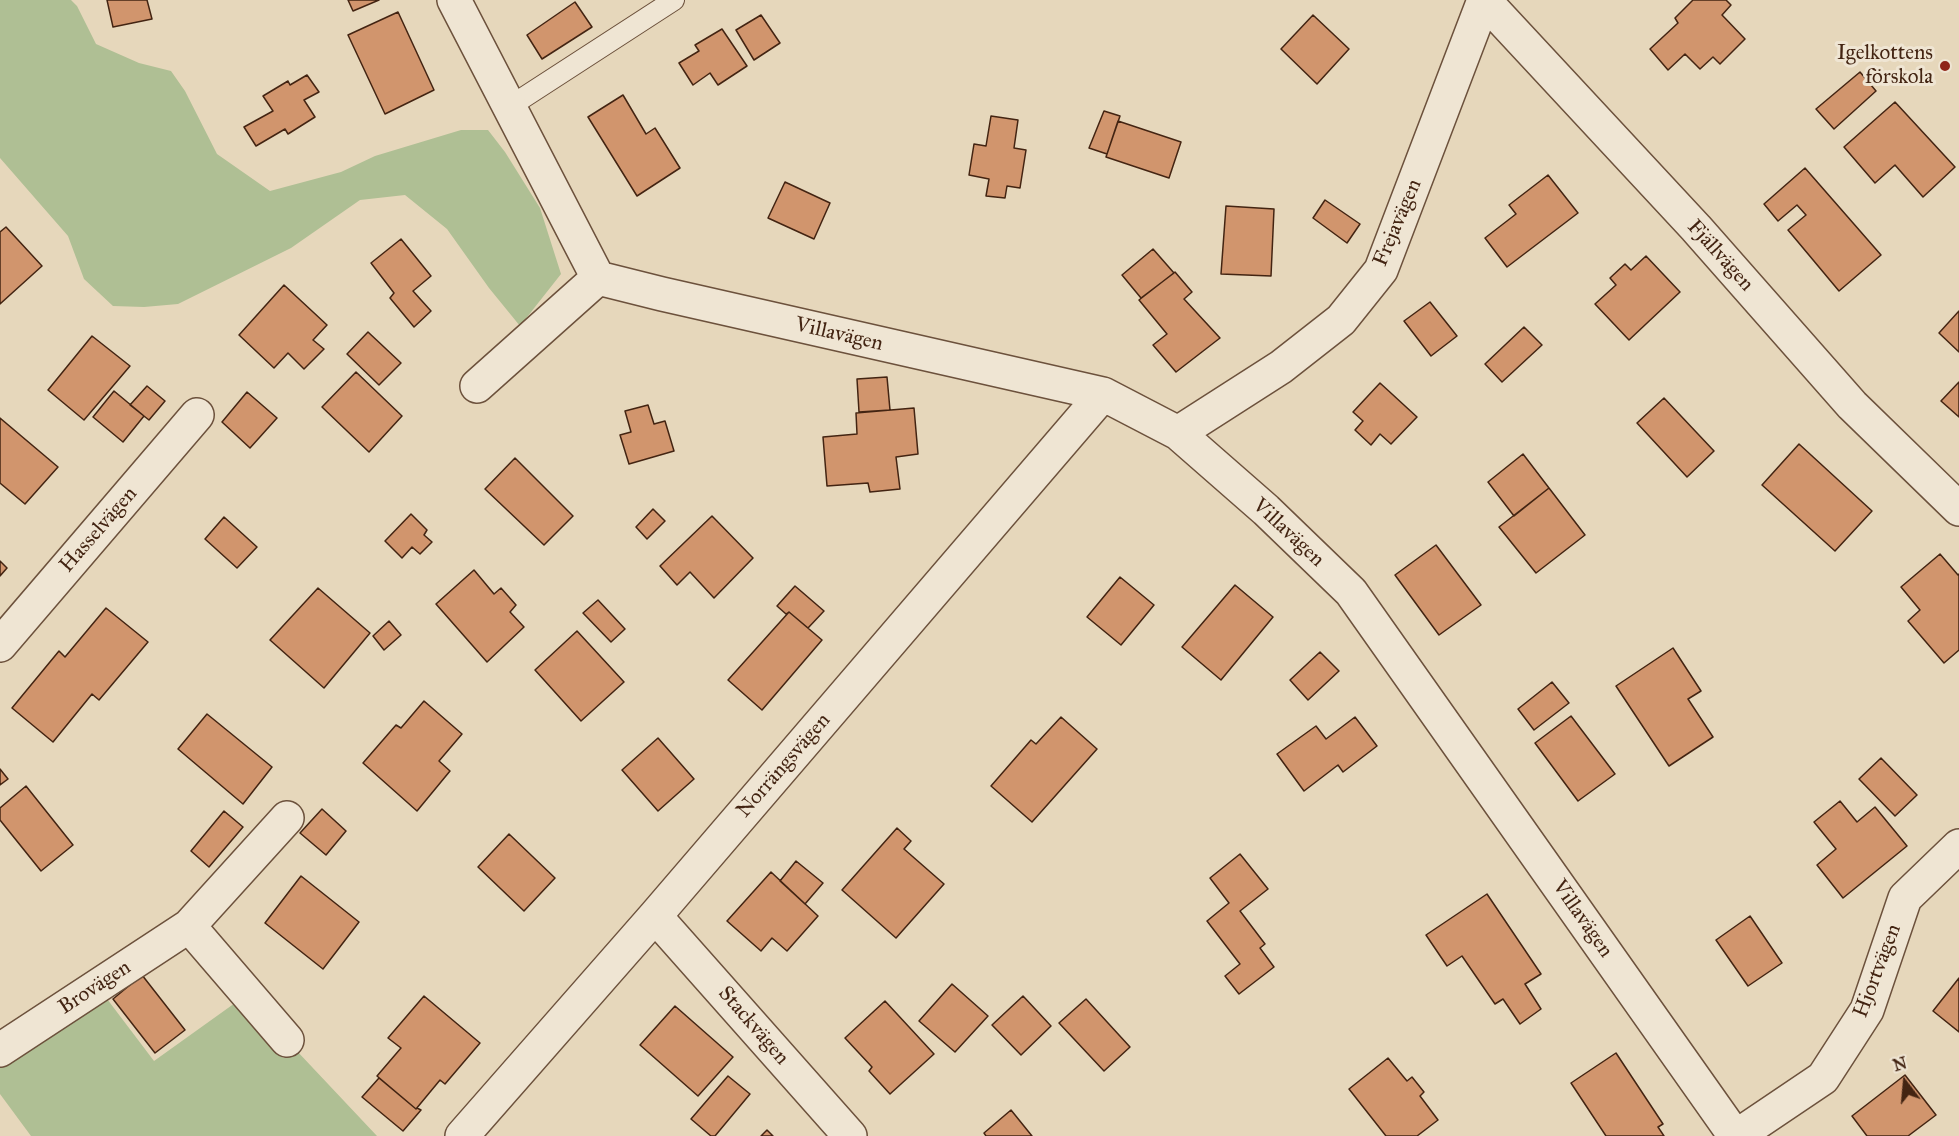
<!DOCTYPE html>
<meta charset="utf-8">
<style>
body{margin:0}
#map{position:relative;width:1959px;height:1136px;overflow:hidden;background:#e6d7bb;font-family:"IM FELL Great Primer",serif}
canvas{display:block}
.north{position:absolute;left:1875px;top:1052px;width:60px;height:60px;-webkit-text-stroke:4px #efe5d3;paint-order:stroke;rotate:344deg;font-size:16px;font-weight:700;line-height:24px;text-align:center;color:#432412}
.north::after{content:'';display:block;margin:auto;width:21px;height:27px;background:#432412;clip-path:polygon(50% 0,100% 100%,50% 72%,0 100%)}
</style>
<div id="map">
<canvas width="1959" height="1136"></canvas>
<div class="north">N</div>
</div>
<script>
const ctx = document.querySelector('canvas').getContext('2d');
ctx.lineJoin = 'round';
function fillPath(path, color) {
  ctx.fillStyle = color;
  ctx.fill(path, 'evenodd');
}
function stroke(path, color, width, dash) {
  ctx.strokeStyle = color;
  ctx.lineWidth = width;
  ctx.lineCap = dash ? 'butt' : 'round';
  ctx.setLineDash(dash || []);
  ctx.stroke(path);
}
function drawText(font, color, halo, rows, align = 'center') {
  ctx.font = font + ' "IM FELL Great Primer",serif';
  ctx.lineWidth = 6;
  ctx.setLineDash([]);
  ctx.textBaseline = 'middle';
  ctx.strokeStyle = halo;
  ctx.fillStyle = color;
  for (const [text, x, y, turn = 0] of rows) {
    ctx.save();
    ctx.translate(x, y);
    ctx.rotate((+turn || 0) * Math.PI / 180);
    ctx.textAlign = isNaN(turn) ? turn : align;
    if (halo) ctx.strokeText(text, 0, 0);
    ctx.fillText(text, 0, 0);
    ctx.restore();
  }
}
fillPath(new Path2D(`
 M0 0H71L77 6 96 44 139 63 171 71 185 91 217 154 270 191 341 172 375 156 461 130H488L505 152 540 208 561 274 520 326 489 288 447 229 405 195 360 200 291 248 178 304 144 307 113 306 84 279 68 236 0 158Z
 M101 991 154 1061 235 1003 283 1058 296 1050 377 1136H31L0 1094V1062Z`), '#afbf94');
const building = new Path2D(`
 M107 0H147L152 19 113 27Z
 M348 0H379L353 11Z
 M1693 0H1726L1731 5 1722 15 1745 39 1720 64 1713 57 1700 69 1685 54 1668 70 1650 49 1678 23 1675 18Z
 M575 2 592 27 542 59 527 35Z
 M398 12 434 90 385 114 348 35Z
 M761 15 780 43 754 60 736 30Z
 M1313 15 1349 49 1317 84 1281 49Z
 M722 29 747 66 718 85 710 73 693 85 679 63 699 51 695 45Z
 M1860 72 1876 91 1834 129 1816 109Z
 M307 75 319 92 304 100 315 117 288 134 285 129 256 146 244 127 273 111 263 96 288 81 290 85Z
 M623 95 646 134 655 128 680 168 637 196 588 117Z
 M1895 102 1955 167 1923 197 1895 165 1875 183 1844 147Z
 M1104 111 1120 116 1107 154 1089 148Z
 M991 116 1018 120 1014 148 1026 150 1020 188 1007 186 1005 198 986 196 989 179 969 175 974 144 986 146Z
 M1118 121 1181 142 1169 178 1106 157Z
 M1805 168 1881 255 1839 291 1788 230 1806 215 1797 205 1778 221 1764 204Z
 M1548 175 1578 213 1507 267 1485 238 1516 214 1509 205Z
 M785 182 830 203 814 239 768 218Z
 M1325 200 1360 224 1347 243 1313 218Z
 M1226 206 1274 209 1271 276 1221 274Z
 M6 227 42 266 0 304V232Z
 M401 239 431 276 413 291 431 311 414 327 390 298 394 293 371 263Z
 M1153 249 1174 273 1141 298 1122 275Z
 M1646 256 1680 292 1629 340 1595 304 1616 285 1610 278 1625 264 1631 270Z
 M1175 272 1192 292 1184 299 1220 338 1176 372 1153 345 1167 334 1139 300Z
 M284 285 327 325 313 340 324 349 304 369 288 353 274 368 239 335Z
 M1430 302 1457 336 1431 356 1404 321Z
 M1959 311V352L1939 333Z
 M1524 327 1542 345 1502 382 1485 364Z
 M368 332 401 363 379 385 347 354Z
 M92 336 130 366 84 420 48 390Z
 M356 372 402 416 369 452 322 407Z
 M887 377 890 410 859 412 857 379Z
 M1959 382V417L1941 401Z
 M1380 383 1417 417 1391 444 1380 434 1371 445 1355 430 1363 421 1353 412Z
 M147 386 165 401 149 420 130 405Z
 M114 391 144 416 123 442 93 417Z
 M247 392 277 418 250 448 222 422Z
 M1664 398 1714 451 1687 477 1637 423Z
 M648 405 654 424 665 421 674 451 629 464 620 435 631 432 625 411Z
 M914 408 918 454 896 457 900 489 870 492 868 483 827 486 823 437 857 434 856 413Z
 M0 418 58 467 25 504 0 483Z
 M1799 444 1872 511 1835 551 1762 485Z
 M1523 454 1549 488 1514 516 1488 482Z
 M515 458 573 516 544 545 485 489Z
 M1549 488 1585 535 1536 573 1499 527Z
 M653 509 665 521 647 539 636 527Z
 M411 514 427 530 424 535 432 542 420 554 412 547 402 558 385 541Z
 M712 516 753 558 714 598 690 572 677 585 660 566Z
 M224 517 257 547 237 568 205 539Z
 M1436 545 1481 605 1439 635 1395 575Z
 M1940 554 1958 575 1959 574V650L1944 663 1908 621 1920 610 1901 587Z
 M0 561 7 568 0 576Z
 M474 570 494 594 501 588 516 605 510 612 524 627 487 662 436 604Z
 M1120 577 1154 605 1121 645 1087 617Z
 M1235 585 1273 617 1221 680 1182 647Z
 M795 586 824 611 808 628 789 612 786 614 777 606Z
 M318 588 370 633 324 688 270 640Z
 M598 600 625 629 611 642 583 613Z
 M106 608 148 642 99 700 92 694 53 742 12 708 59 651 65 657Z
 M789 612 822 640 762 710 728 680Z
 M389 621 401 635 384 650 373 636Z
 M577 631 624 682 581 721 535 670Z
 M1673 648 1701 691 1688 699 1713 737 1669 766 1616 686Z
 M1320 652 1339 671 1308 700 1290 680Z
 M1552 682 1569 703 1534 730 1518 709Z
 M424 701 462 734 439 761 450 771 417 811 363 763 396 725 401 728Z
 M207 714 272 767 243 804 178 749Z
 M1571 716 1615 774 1578 801 1535 743Z
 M1061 717 1097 749 1032 822 991 786 1031 740 1036 744Z
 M1355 717 1377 746 1343 772 1338 765 1304 791 1277 754 1316 726 1326 739Z
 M658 738 694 779 658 811 622 770Z
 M1881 758 1917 795 1895 816 1859 779Z
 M0 769 8 779 0 785Z
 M26 786 73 845 41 871 0 820V808Z
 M1840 801 1857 822 1875 807 1907 846 1843 898 1817 865 1836 849 1814 822Z
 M322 809 346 831 326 855 300 833Z
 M224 811 243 827 209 867 191 851Z
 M897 828 911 841 904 849 944 884 896 938 842 890Z
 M509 834 555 878 524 911 478 867Z
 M1240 854 1268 889 1240 911 1265 944 1260 948 1274 967 1239 994 1225 976 1240 964 1207 921 1229 903 1210 878Z
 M796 861 823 883 805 904 780 881Z
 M771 872 818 916 787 951 772 938 761 951 727 921Z
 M301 876 359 922 323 969 265 923Z
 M1487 894 1541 974 1525 984 1541 1009 1520 1024 1503 999 1495 1004 1462 956 1447 966 1426 935Z
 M1750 916 1782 963 1748 986 1716 940Z
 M142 975 185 1030 155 1053 113 999Z
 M1959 978V1032L1933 1011Z
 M952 984 988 1016 955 1052 919 1021Z
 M424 996 480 1043 445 1084 440 1080 416 1109 377 1076 401 1048 388 1038Z
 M1023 996 1051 1026 1021 1055 992 1025Z
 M1086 999 1130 1047 1104 1071 1059 1023Z
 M885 1001 934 1054 890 1094 869 1071 872 1067 845 1038Z
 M675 1006 733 1057 698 1096 640 1045Z
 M1616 1053 1663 1124 1658 1127 1664 1136H1606L1571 1083Z
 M1388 1058 1407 1081 1412 1077 1424 1092 1420 1096 1438 1120 1417 1136H1386L1349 1089Z
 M1905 1075 1936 1115 1908 1136H1867L1852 1116Z
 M728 1076 750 1094 715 1136H711L691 1119Z
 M379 1078 416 1109 417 1108 421 1110 403 1131 362 1097Z
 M1011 1110 1032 1136H986L984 1133Z
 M767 1130 773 1136H761Z`);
fillPath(building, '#d1956d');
stroke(building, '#432412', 1.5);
const service = new Path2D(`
 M509 107 674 0`);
const minor = new Path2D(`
 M454 0 598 278 662 294 1103 394 1178 433 1266 510 1351 592 1735 1136
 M1484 0 1696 228 1852 405 1959 509
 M477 386 598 278
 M1178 433 1281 367 1341 320 1381 270 1484 0
 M0 645 197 415
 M655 916 850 1136
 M189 926 287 1040
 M0 1050 189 926 287 818
 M462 1136 655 916 1103 394
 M1737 1136 1823 1078 1867 1010 1905 898 1959 846`);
stroke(service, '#6c513c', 22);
stroke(minor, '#6c513c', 36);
stroke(service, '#efe5d3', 20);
stroke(minor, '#efe5d3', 33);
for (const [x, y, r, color] of [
 [1945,66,6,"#8f2418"]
]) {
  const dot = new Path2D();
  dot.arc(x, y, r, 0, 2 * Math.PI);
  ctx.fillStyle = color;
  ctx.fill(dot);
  stroke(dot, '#efe5d3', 2);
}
drawText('21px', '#432412', '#efe5d3', [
 ["Igelkottens",1933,54],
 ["förskola",1933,78]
], 'right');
drawText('21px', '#432412', '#efe5d3', [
 ["Frejavägen",1398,223,-67],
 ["Fjällvägen",1720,256,48],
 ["Villavägen",839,335,13],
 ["Hasselvägen",99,530,-49],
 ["Villavägen",1288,533,43],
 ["Norrängsvägen",784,766,-49],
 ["Villavägen",1582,919,55],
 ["Hjortvägen",1878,971,-69],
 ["Brovägen",95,988,-33],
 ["Stackvägen",753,1026,49]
]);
</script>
